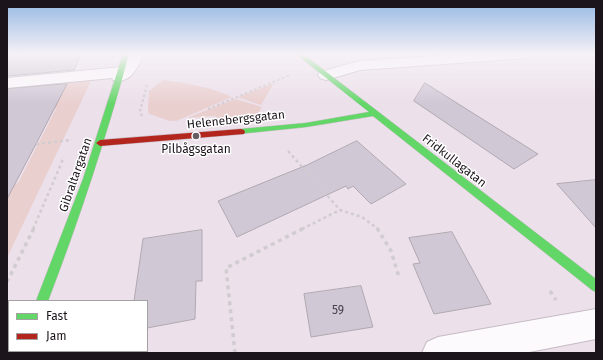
<!DOCTYPE html>
<meta charset="utf-8">
<style>
body{margin:0}
#map{position:relative;width:603px;height:360px;overflow:hidden;background:#ece0ea;font-family:"Fira Sans",sans-serif}
canvas{display:block}
.frame{position:absolute;inset:0;border:8px solid #1b141a;pointer-events:none}
.legend{position:absolute;left:8px;top:300px;width:140px;height:52px;box-sizing:border-box;background:#fff;border:1px solid #a4a1a3;margin:0;padding:5px 7px;list-style:none;font-size:12px;color:#1b141a}
.legend li{display:flex;align-items:center;gap:8px;height:20px}
.legend b{width:20px;border:1px solid #a4a1a3}
</style>
<div id="map">
<canvas width="603" height="360"></canvas>
<div class="frame"></div>
<ul class="legend">
<li><b style="height:5px;background:#63d668"></b>Fast</li>
<li><b style="height:5px;background:#b3261e"></b>Jam</li>
</ul>
</div>
<script>
const ctx = document.querySelector('canvas').getContext('2d');
ctx.lineJoin = 'round';
function fillPath(path, color) {
  ctx.fillStyle = color;
  ctx.fill(path, 'evenodd');
}
function stroke(path, color, width, dash) {
  ctx.strokeStyle = color;
  ctx.lineWidth = width;
  ctx.lineCap = dash ? 'butt' : 'round';
  ctx.setLineDash(dash || []);
  ctx.stroke(path);
}
function drawText(font, color, halo, rows, align = 'center') {
  ctx.font = font + ' "Fira Sans",sans-serif';
  ctx.lineWidth = 3;
  ctx.setLineDash([]);
  ctx.textBaseline = 'middle';
  ctx.strokeStyle = halo;
  ctx.fillStyle = color;
  for (const [text, x, y, turn = 0] of rows) {
    ctx.save();
    ctx.translate(x, y);
    ctx.rotate((+turn || 0) * Math.PI / 180);
    ctx.textAlign = isNaN(turn) ? turn : align;
    if (halo) ctx.strokeText(text, 0, 0);
    ctx.fillText(text, 0, 0);
    ctx.restore();
  }
}
fillPath(new Path2D(`
 M163 80C188 83 210 87 232 97L176 121H170L149 114 148 110 149 91Z
 M91 81 7 258V188L9 185 18 183 56 109 7 114V90Z
 M274 83 261 105 238 97Z
 M235 99 262 107 256 116 219 118 214 116 187 118Z`), '#eacfcf');
const building = new Path2D(`
 M39 54H82L74 70 7 76V56Z
 M425 83 538 154 514 169 414 101Z
 M67 84 36 144 7 199V89Z
 M357 141 406 184 371 204 353 186 348 189 346 186 237 237 218 201 307 165Z
 M596 180V228L557 184Z
 M202 230V281H196L195 319 147 328V301H134L143 239Z
 M452 232 491 304 434 314 413 264 420 263 409 238Z
 M361 286 373 327 311 337 304 294Z`);
fillPath(building, '#d0c8d5');
stroke(building, '#b0a8b1', 1);
const street = new Path2D(`
 M130 54H144C138 67 130 85 113 80L112 78 7 88V78L121 67Z
 M466 54H535L533 57 528 58 360 70 326 80 320 78 318 75 320 72 359 61Z
 M596 309V339L524 353H422L427 342 438 337Z`);
const fast = new Path2D(`
 M123 54H129C106 138 79 220 48 301H36L83 179Z
 M296 54H303L596 279V292L592 290 373 116 306 127 238 134 237 132 238 130 241 129 306 123 369 112Z
 M13 351H27L26 353H12Z`);
const jam = new Path2D(`
 M241 129 244 130 245 132 244 134 100 146 96 143 100 140Z`);
stroke(street, '#c6bcc4', 2);
stroke(fast, '#c6bcc4', 1);
stroke(jam, '#c6bcc4', 1);
stroke(new Path2D(`
 M268 54 278 62
 M224 56 229 54
 M208 109 290 75
 M142 116 140 111 147 85`), '#d0ccd0', 2, [2.5, 2.5]);
stroke(new Path2D(`
 M36 144 72 140
 M288 151 340 210
 M33 229 64 157
 M302 229 340 210 362 217 378 229`), '#d0ccd0', 2.5, [3, 3]);
stroke(new Path2D(`
 M377 228 391 251 399 277
 M7 282 34 228
 M550 291 556 300
 M235 353 226 268 304 228`), '#d0ccd0', 3.5, [4, 4]);
fillPath(street, '#fcfafc');
fillPath(fast, '#63d668');
fillPath(jam, '#b3261e');
const sky = ctx.createLinearGradient(0, 0, 0, 104);
sky.addColorStop(0, '#94b8e3');
sky.addColorStop(0.52, '#f6f1f6');
sky.addColorStop(1, '#f6f1f600');
ctx.fillStyle = sky;
ctx.fillRect(0, 0, 603, 104);
for (const [x, y, r, color] of [
 [196,136,4,"#645b63"]
]) {
  const dot = new Path2D();
  dot.arc(x, y, r, 0, 2 * Math.PI);
  ctx.fillStyle = color;
  ctx.fill(dot);
  stroke(dot, '#fff', 1.5);
}
drawText('12px', '#1b141a', '#fff', [
 ["Helenebergsgatan",236,120,-6],
 ["Fridkullagatan",454,161,38],
 ["Gibraltargatan",76,175,-71]
]);
drawText('12px', '#1b141a', '#fff', [
 ["Pilbågsgatan",196,150]
]);
drawText('12px', '#49424a', null, [
 ["59",338,311]
]);
</script>
